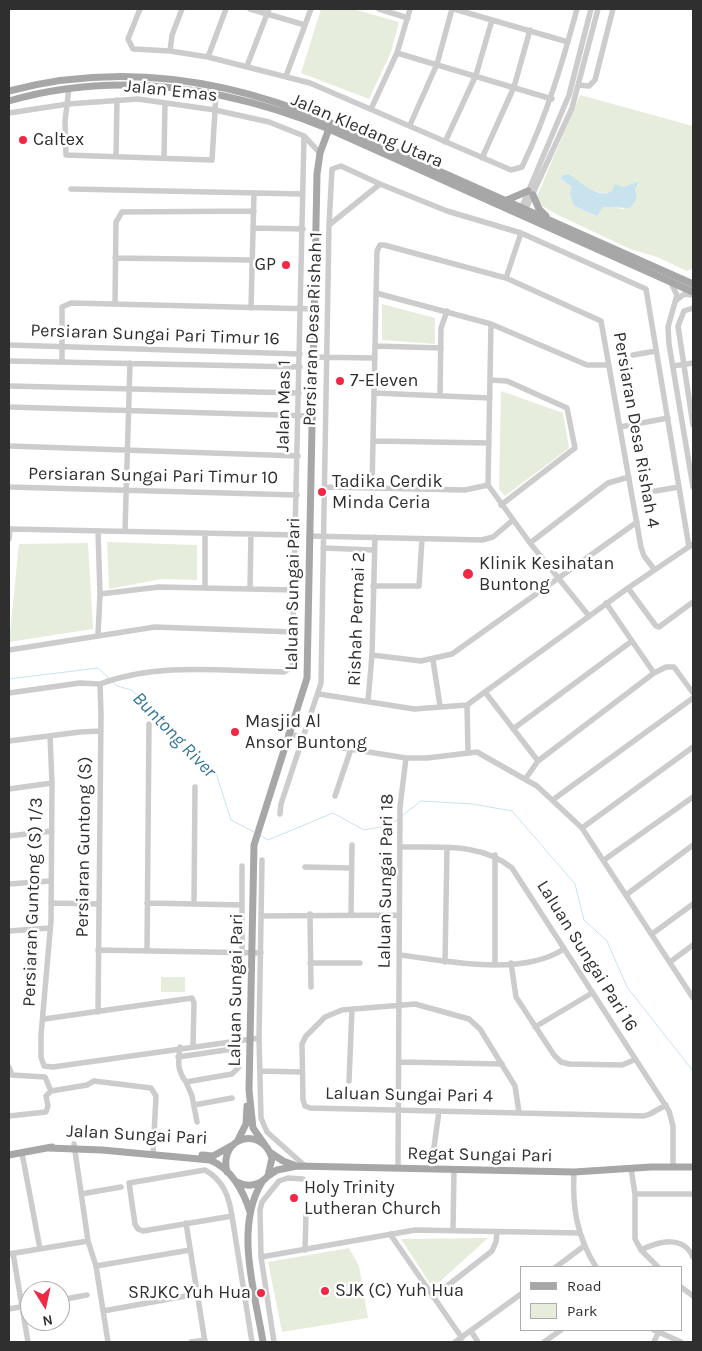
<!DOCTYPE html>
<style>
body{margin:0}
#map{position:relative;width:702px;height:1351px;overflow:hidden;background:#fff;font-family:Karla,sans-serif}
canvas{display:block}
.frame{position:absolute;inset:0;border:10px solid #2f2f2f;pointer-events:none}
.legend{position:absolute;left:520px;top:1266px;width:162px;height:65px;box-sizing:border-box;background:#fff;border:1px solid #acacac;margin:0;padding:6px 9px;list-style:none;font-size:15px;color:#2f2f2f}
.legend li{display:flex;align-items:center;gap:10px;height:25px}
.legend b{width:25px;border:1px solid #acacac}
.north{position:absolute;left:20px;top:1281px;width:50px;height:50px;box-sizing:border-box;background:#fff;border:1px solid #acacac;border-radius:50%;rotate:170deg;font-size:14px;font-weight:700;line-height:20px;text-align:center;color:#2f2f2f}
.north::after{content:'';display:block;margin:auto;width:18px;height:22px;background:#f02846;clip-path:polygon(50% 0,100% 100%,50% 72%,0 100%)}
</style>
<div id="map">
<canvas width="702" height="1351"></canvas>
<div class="frame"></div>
<ul class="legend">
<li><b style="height:6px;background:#a7a7a7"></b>Road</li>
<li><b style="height:14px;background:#e7eddc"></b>Park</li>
</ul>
<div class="north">N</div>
</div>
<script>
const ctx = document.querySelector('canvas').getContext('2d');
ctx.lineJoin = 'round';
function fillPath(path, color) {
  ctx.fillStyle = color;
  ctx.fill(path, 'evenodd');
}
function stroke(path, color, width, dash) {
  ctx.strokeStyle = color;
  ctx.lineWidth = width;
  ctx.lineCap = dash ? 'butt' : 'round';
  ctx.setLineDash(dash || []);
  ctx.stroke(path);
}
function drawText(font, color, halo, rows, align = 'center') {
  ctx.font = font + ' Karla,sans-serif';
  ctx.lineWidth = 5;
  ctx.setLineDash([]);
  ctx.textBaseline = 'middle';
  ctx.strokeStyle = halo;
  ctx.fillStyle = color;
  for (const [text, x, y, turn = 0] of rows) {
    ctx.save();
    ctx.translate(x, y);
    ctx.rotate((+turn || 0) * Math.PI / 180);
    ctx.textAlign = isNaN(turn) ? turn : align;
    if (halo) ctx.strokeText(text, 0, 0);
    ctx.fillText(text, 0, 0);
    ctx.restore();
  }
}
fillPath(new Path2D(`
 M321 9H353L399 22 391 52 369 99 301 73Z
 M580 95 693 126V268L687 271 657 257 630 249 560 216 542 206 538 201V194ZM561 179C584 178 575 184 593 191 606 197 626 188 638 181L624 209 603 206 597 216 574 206 572 187Z
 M382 304 435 318V344L382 340Z
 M501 391 563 413 569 448 505 496 499 489Z
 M107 542 197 545V580L161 579 109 589Z
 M88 543 93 629 9 642 19 544Z
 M161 977H185V992H161Z
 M488 1238 433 1288 401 1239Z
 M349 1248 359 1266 368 1318 282 1332 268 1262Z`), '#e7eddc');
fillPath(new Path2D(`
 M568 174C581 181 596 200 612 191L615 184 624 187 639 181 635 189 637 198 630 208 603 207 597 216 574 206 570 193 572 187 561 179 562 176Z`), '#c8e2ee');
stroke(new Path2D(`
 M9 679 98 668 110 679
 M113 682 117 686 132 690 186 751 216 773 231 820 254 832
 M403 815 421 801 473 804 512 811 575 884 584 920 607 941 627 987 693 1071
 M260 835 268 840 333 813 364 830 390 825 398 819`), '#c8e2ee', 1);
stroke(new Path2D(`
 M140 9 128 39 133 49 170 51 208 57 310 83 511 170 522 167C547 115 562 64 577 9
 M250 9 305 25
 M379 9 408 18
 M454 9 568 42
 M170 51 172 35 182 9
 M397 53 552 99
 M208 57 226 9
 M247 66 269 9
 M286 76 311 9
 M578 85 589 86 595 80 613 9
 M69 88 65 121 66 155 212 160 216 94
 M371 109 397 53 410 9
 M9 113 68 104 138 99 215 110 269 122 304 136 320 153
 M410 125 437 64 452 9
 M445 142 476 75 492 20
 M116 156 117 100
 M164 158 165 103
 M482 158 514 87 530 30
 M71 189 303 194
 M520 211 569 95 591 9
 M524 213 572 108 598 9
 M329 225 332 169 341 166 380 184
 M253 228 303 229
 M115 258 252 260
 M506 278 521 233
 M671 283 677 295 668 327 669 344 693 487
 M376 293 491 324 587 365H609
 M677 300 684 294 693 295
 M115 304 116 222 122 212 254 211
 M251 308 254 193
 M693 308 684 311 678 326 693 425
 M491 324 488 485 530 543 589 616
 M9 345 300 354
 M375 346 441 348
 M633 355 656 351
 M313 357 375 358
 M9 361 300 367
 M62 362V307L71 303 314 309
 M673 366 693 363
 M490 380 507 381 567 408 575 448 501 505
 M9 386 299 393
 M374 393 490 398
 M440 396 441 328 447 311
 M9 407 312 416
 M620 427 668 418
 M373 441 489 443
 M9 446 298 456
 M9 487 297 495
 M324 487 465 490 488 485
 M372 488 377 251 380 245H384L506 278 601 321 641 547 644 556 654 569
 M655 491 679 487
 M9 529 296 535
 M98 531 100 594 98 635
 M125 531 130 363
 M205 533V587
 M309 536 482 540 493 537 513 520
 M9 539 10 529
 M530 543 608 483 629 477
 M323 548 374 550
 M373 586H419L422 539
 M250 588 251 534
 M628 588 656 626 659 627 693 602
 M100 594 159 587 295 590
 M606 603 632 641
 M9 650 155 627 294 632
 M372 655 421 661 452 654 637 522
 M433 660 440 706
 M100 684C157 662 223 671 284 672L292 667 304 136
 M485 692 538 761
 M9 693 80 683 100 684
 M319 694 414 709 467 705
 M368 701 372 655 375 537
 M513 729 632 641 654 673
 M288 733 325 745 406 758H427L477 752 537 786 582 828 693 998
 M50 736 52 783 51 921 41 1035V1057L44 1066 53 1067 259 1038
 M9 741 80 732 101 731
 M468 751 467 705 628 588 693 544
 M526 778 538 761 654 673 666 667H674L693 693
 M9 789 52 783
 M335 796 351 749
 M554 799 693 698
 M280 814 281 804 321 683 329 225 380 184 447 211 521 233 646 289 689 547
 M582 828 693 747
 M9 836 52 831
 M400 847C439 848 480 842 512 868L669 1111 673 1126V1167
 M495 855V964
 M262 860 259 1038 261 1118 267 1132 305 1166
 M604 860 693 797
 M305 867 351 868
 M9 884 51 881
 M626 895 693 845
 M51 903 98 904
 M147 903 242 905
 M194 904 195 787
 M310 914 311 987
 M351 915 352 845
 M262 916 399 915
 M9 931 50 928
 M652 934 693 904
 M98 950 261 953
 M147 951 149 724
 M242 953V866
 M400 955C447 961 521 977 564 949
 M445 962 447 848
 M670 962 693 945
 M310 963H360
 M511 963 516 997 554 1055 561 1062 569 1064 622 1065 634 1060
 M98 1012 101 714 100 684
 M44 1019 192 998 194 1003 193 1045
 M535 1027 592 993
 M178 1057 233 1049 238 1052 239 1067 232 1074 186 1082C177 1070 178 1062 180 1047
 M399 1062 502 1064
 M9 1067 12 1075 45 1077 51 1091 46 1096 48 1106 46 1112 9 1116
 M260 1071 302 1072
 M349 1081 352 1009
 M186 1082 192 1096 197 1122
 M51 1091 87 1085 94 1081 151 1088 156 1096 153 1154
 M194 1105 232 1098
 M519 1112 515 1086 480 1029 469 1019 415 1004 342 1010 325 1017 306 1036 302 1044 303 1100 305 1106 310 1108 644 1116 650 1114 666 1105
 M74 1144 88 1241 96 1266 108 1342
 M22 1153 40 1249
 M398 1168 400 807 406 758
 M631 1168 635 1194V1239L641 1250 658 1267
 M431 1169 439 1111
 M574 1172C572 1207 577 1237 596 1267
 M81 1194 121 1187
 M635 1194H693
 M232 1216 143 1231 138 1229 135 1224 129 1183 205 1170C223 1180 229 1196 232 1216L252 1342
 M186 1223 205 1342
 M453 1230 454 1169
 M390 1234 462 1338
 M305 1250 306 1214
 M641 1250C660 1241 683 1235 693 1257
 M13 1253 28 1342
 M9 1254 88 1241
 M261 1257 415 1230 579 1233
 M96 1266 190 1250
 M556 1267 584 1246
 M681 1287 693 1296
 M433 1297 492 1251 496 1242 497 1232
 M60 1300 87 1295
 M9 1309 30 1305
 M103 1311 197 1294
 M654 1330 681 1342
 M471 1331 478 1342
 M191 1342 205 1340
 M274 1342 261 1257 260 1210 262 1202 279 1181 288 1178 303 1179
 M455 1342 521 1294
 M544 1342 561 1330
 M654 1342 658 1333`), '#ccc', 5.5);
stroke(new Path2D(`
 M9 91C119 62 228 79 331 123L693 284
 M9 101C117 70 226 87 329 129L693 292
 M533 195 539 209 546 216
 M507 200 528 191
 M238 1140 246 1124 247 1106
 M265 1145 253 1128 249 1090 254 845 307 678 317 174 320 153 331 123
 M48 1148 102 1150 210 1160C231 1168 244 1192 250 1212
 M271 1153 283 1161 294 1165
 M9 1155 52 1147
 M202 1155 213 1156 231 1146
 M227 1172C218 1137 262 1125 272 1158L268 1176C260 1185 248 1188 237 1182
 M268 1176 277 1170 297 1166 574 1172 651 1167H693
 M262 1182C234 1228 255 1292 263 1342`), '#a7a7a7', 7);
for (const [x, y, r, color] of [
 [23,140,5,"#f02846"],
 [286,265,5,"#f02846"],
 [340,381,5,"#f02846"],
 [322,492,5,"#f02846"],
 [468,574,6,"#f02846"],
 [235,732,5,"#f02846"],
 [294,1198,5,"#f02846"],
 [325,1291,5,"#f02846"],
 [261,1293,5,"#f02846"]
]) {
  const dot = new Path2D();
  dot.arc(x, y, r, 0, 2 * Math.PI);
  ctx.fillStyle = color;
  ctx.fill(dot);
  stroke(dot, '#fff', 2);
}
drawText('18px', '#2f2f2f', '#fff', [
 ["Jalan Emas",171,91,6],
 ["Jalan Kledang Utara",367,131,23],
 ["Persiaran Desa Rishah 1",313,329,-88],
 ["Persiaran Sungai Pari Timur 16",155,335,2],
 ["Jalan Mas 1",284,406,-89],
 ["Persiaran Desa Rishah 4",636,430,80],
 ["Persiaran Sungai Pari Timur 10",153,476,1],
 ["Laluan Sungai Pari",293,594,-89],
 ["Rishah Permai 2",357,619,-88],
 ["Persiaran Guntong (S)",84,847,-89],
 ["Laluan Sungai Pari 18",386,881,-89],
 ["Persiaran Guntong (S) 1/3",33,902,-88],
 ["Laluan Sungai Pari 16",587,956,58],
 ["Laluan Sungai Pari",236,990,-89],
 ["Laluan Sungai Pari 4",409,1095,1],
 ["Jalan Sungai Pari",137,1135,3],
 ["Regat Sungai Pari",480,1155,1]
]);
drawText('18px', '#2f2f2f', '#fff', [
 ["Caltex",33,140],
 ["GP",276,265,"right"],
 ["7-Eleven",350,381],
 ["Tadika Cerdik",332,482],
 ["Minda Ceria",332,503],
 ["Klinik Kesihatan",479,564],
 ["Buntong",479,585],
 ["Masjid Al",245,722],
 ["Ansor Buntong",245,743],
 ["Holy Trinity",304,1188],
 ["Lutheran Church",304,1209],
 ["SJK (C) Yuh Hua",335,1291],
 ["SRJKC Yuh Hua",251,1293,"right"]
], 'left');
drawText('italic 19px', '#387997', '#fff', [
 ["Buntong River",174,735,46]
]);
</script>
